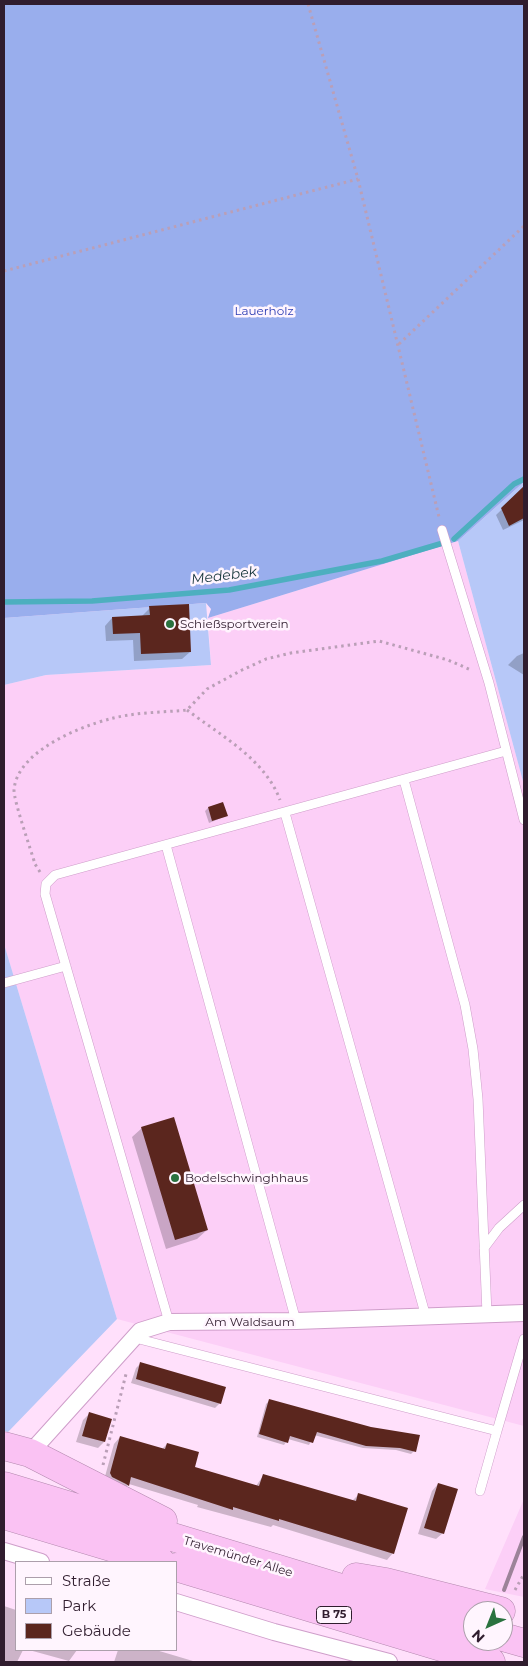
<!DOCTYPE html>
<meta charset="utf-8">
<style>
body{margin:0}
#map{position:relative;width:528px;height:1666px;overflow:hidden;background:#ffe0fb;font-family:Montserrat,sans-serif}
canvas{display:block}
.frame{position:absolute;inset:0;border:5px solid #301d2e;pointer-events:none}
.legend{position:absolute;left:15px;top:1561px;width:162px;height:90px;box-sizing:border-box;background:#fff5fe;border:1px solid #ac9fab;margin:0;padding:6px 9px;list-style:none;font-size:15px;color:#301d2e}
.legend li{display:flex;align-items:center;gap:10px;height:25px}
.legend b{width:25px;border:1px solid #ac9fab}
.north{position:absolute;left:463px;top:1601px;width:50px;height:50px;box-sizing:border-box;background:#fff5fe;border:1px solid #ac9fab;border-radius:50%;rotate:224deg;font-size:14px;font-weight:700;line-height:20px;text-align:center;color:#301d2e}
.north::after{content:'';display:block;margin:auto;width:18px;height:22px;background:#2a723f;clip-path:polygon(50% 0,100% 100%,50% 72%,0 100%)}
</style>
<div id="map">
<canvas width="528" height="1666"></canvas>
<div class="frame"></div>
<ul class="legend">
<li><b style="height:6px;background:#fff"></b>Straße</li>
<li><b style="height:14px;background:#b7c8f8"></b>Park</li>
<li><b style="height:14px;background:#5b261e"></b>Gebäude</li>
</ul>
<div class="north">N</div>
</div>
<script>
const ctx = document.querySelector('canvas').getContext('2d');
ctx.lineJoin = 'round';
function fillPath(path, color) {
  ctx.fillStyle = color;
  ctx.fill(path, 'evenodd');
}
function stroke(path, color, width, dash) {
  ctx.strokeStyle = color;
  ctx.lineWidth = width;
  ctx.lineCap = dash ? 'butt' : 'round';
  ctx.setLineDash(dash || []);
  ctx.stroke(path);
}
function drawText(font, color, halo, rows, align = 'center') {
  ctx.font = font + ' Montserrat,sans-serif';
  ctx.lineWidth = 5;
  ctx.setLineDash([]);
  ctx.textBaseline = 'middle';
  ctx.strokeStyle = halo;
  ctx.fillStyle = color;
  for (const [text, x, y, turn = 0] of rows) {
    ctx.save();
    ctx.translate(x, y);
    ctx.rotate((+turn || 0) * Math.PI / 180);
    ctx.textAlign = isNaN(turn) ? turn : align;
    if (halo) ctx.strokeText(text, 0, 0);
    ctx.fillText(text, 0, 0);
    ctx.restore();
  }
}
fillPath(new Path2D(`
 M458 541 524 785V1426L117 1319 4 944V685L46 675 211 665 208 618Z
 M524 1499V1597L485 1589Z`), '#fccff7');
fillPath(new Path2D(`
 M524 482V785L458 541Z
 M206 603 211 665 46 675 4 685V618Z
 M4 944 117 1319 8 1432 4 1431Z`), '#b7c8f8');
fillPath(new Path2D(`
 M4 4H524V482L458 541 208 618 211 609 206 603 4 618Z`), '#99aeed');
fillPath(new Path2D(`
 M524 488V520L503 530 496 515Z
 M150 608 190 652 182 659 134 661 133 640 106 641 105 626 112 618 142 616Z
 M524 653V675L508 665 517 656Z
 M208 808 226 816 209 823 205 811Z
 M142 1128 207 1230 197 1239 166 1249 132 1137Z
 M141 1363 220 1403 215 1408 131 1383 136 1368Z
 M269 1401 414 1451 411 1454 396 1450 363 1448 314 1435 309 1445 288 1439 284 1445 257 1437 266 1404Z
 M89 1414 104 1442 98 1448 76 1442 83 1420Z
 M120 1437 162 1449 167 1444 193 1467 256 1486 263 1476 352 1501 359 1494 393 1553 387 1560 273 1525 271 1527 197 1507 198 1505 129 1484 122 1491 104 1480 114 1444Z
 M438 1484 443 1533 436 1539 418 1534 432 1491Z
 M4 1606 16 1610V1650H23L17 1662H4Z
 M29 1650H77L69 1661Z
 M118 1650H156L193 1661 114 1662Z`), '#0003');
stroke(new Path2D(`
 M454 539 514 484 524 479
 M4 602 92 601 229 590 382 561 443 543`), '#4dafbf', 5.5);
fillPath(new Path2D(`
 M524 486V518L509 526 501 508Z
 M189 604 191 652 141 654 140 633 113 634 112 617 150 615 149 606Z
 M223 802 228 816 212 821 208 807Z
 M174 1117 208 1230 175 1240 141 1127Z
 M140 1362 226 1387 221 1404 136 1379Z
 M269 1399 371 1427 420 1435 416 1452 400 1448 366 1446 317 1432 313 1443 290 1436 288 1443 259 1434Z
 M89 1412 112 1419 105 1442 82 1436Z
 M120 1436 165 1449 167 1443 199 1452 195 1467 259 1486 263 1474 356 1501 358 1493 408 1508 394 1554 279 1519V1521L233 1507V1510L131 1477 129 1486 126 1484 112 1477 110 1473Z
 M438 1483 458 1489 444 1534 424 1528Z`), '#5b261e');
const lane = new Path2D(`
 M442 530 489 683 524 820
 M404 780 465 1005 473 1049 478 1099 487 1314
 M285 813 426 1317
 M166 845 296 1321
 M4 983 66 966
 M484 1248 499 1228 524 1205
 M169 1322 45 894 46 884 55 875 506 751
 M135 1338 497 1431 524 1339
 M480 1491 497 1431`);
const street = new Path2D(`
 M30 1453 140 1331 169 1322 296 1321 524 1313
 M4 1551 41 1562
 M176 1602 274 1632 389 1662`);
const highway = new Path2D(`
 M4 1446 30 1453 163 1521
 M4 1486 473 1628
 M4 1515 161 1562
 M176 1567 491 1662
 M356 1577 386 1582 501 1611
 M503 1637 524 1643`);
stroke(lane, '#cf9eca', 10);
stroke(street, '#cf9eca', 18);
stroke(highway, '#b388ae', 29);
stroke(new Path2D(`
 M308 4 358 179 439 517
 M4 271 358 179
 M399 344 524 226
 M187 710C220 735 265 759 280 800
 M40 872 35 864C31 850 14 802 14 790 17 748 93 720 129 715 148 712 168 712 187 710L207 689 242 670 266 659 291 653 379 641 448 660 471 670
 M103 1465 126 1374
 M515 1590 524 1574`), '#ba9fb7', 3, [2.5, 4]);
stroke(lane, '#fff', 9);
stroke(street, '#fff', 16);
stroke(highway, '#fac2f3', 28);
stroke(new Path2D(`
 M504 1590 524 1537`), '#9c8399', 4);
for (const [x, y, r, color] of [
 [170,624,5,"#2a723f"],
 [175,1178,5,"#2a723f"]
]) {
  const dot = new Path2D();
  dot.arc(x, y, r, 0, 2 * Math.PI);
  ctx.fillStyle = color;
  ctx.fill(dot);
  stroke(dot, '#fff5fe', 2);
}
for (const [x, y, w] of [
 [334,1615,35]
]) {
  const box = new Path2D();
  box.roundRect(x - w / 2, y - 8.5, w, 17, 4);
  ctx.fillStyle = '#fff5fe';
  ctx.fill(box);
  stroke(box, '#301d2e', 1);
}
drawText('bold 11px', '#301d2e', null, [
 ["B 75",334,1615]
]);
drawText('12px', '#2c3db3', '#fff5fe', [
 ["Lauerholz",264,311]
]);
drawText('12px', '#301d2e', '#fff5fe', [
 ["Schießsportverein",180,624],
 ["Bodelschwinghhaus",185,1178]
], 'left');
drawText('12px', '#301d2e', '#fff5fe', [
 ["Am Waldsaum",250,1322],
 ["Travemünder Allee",238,1557,17]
]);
drawText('italic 14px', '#1a383e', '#fff5fe', [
 ["Medebek",224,576,-7]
]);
</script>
